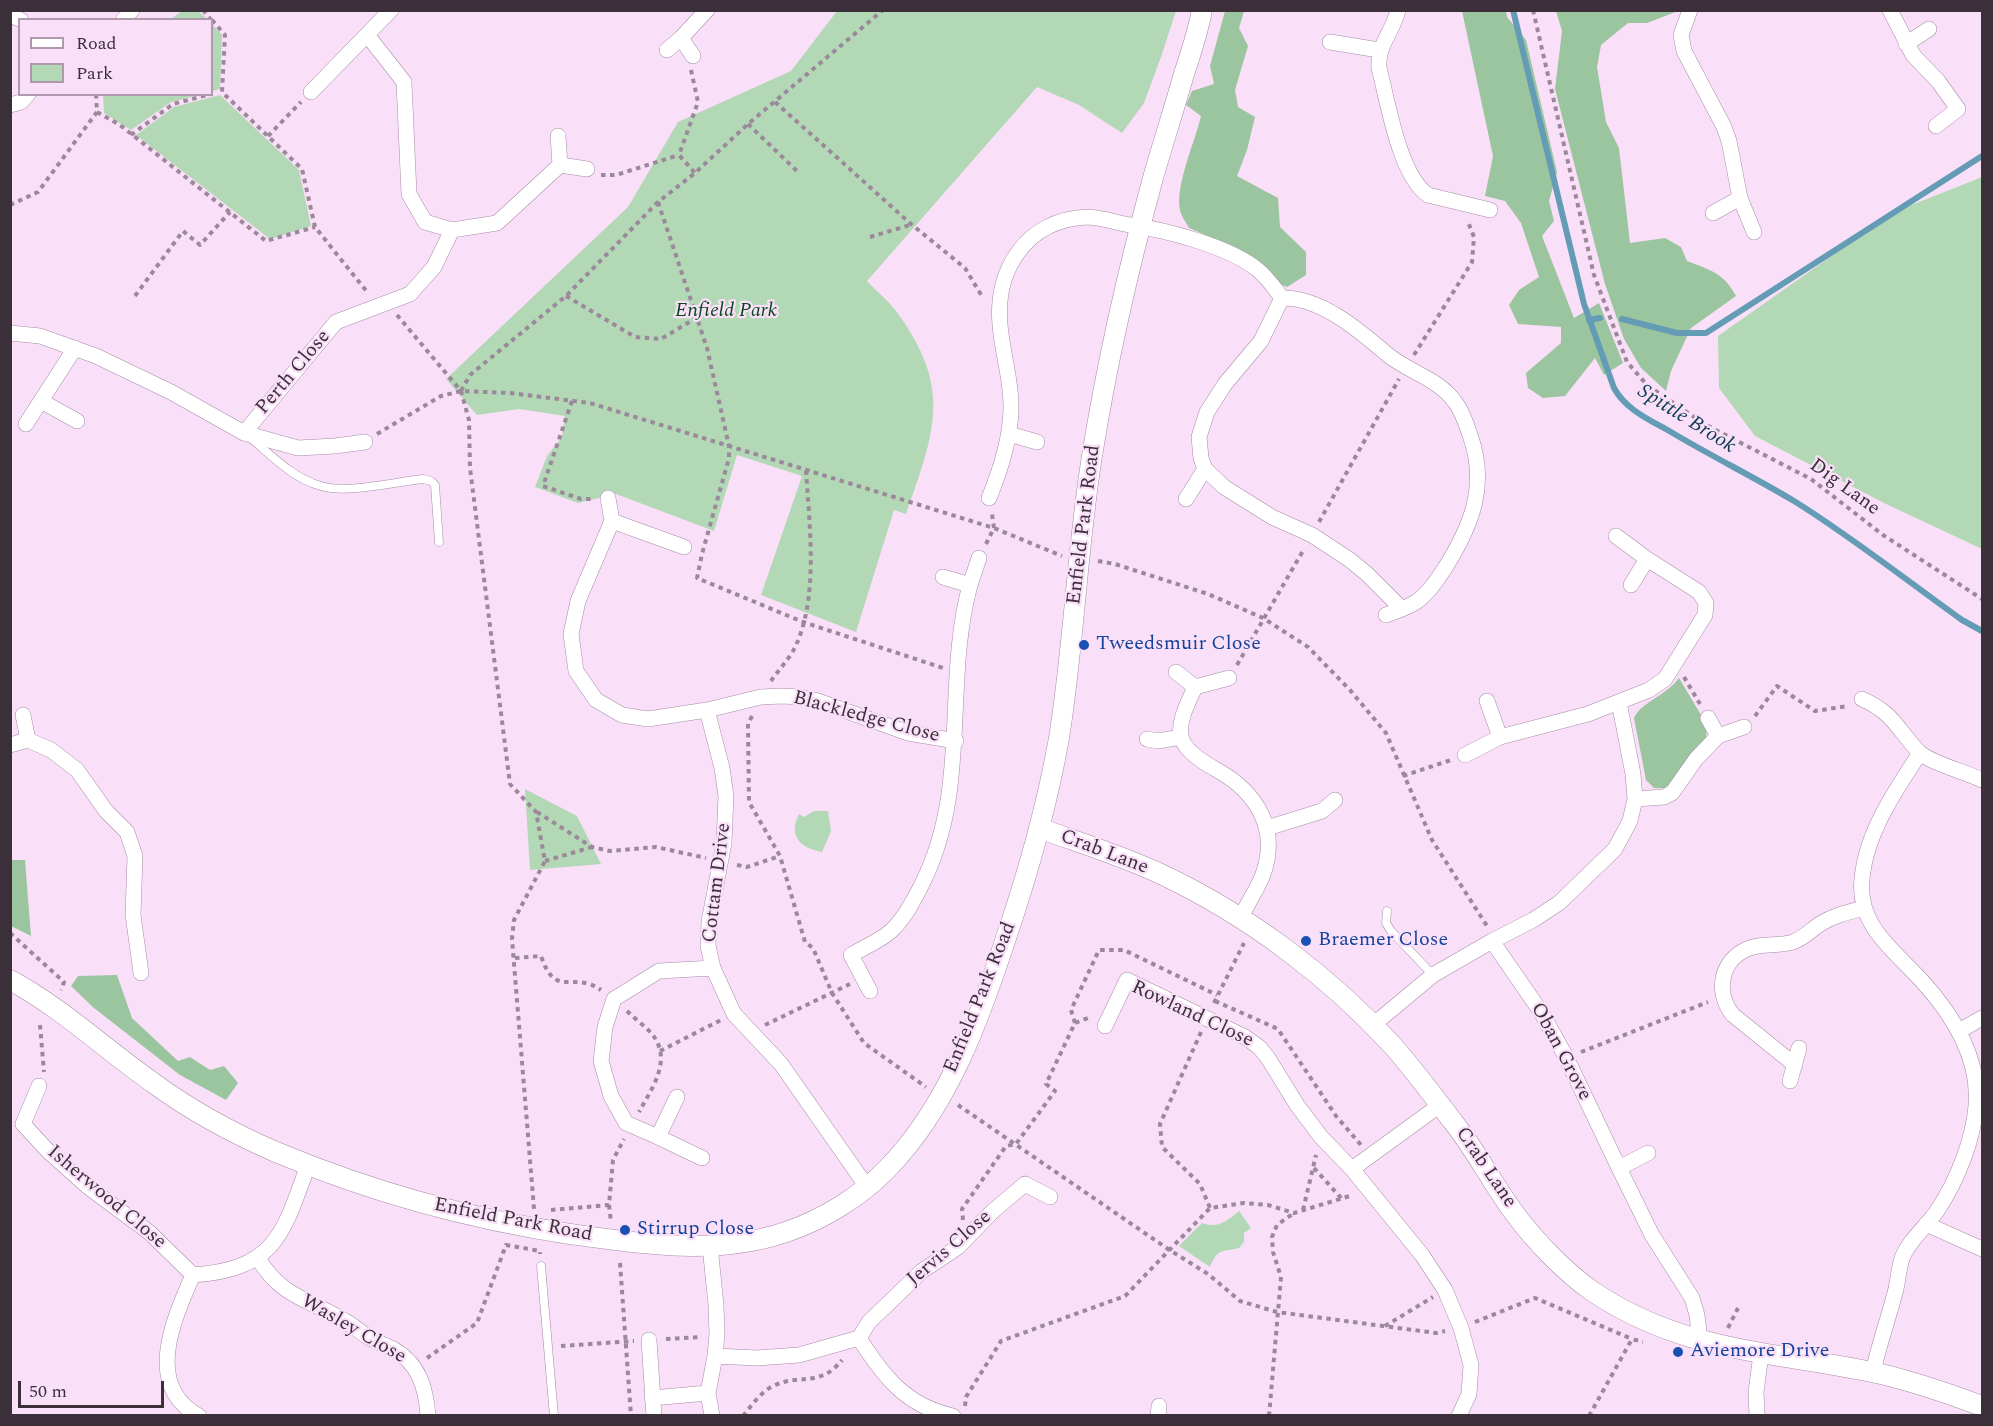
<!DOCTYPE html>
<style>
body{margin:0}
#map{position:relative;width:1993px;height:1426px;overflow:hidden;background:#fadff9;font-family:Spectral,serif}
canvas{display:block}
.frame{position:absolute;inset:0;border:12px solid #3b303a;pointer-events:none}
.legend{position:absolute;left:18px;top:18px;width:195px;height:78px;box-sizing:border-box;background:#fadff9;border:2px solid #ae99ad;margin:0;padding:8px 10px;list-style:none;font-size:18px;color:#3b303a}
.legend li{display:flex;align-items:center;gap:12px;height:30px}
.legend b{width:30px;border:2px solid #ae99ad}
.scale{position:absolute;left:18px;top:1381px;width:146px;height:27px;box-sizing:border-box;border:3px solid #3b303a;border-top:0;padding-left:8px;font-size:18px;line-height:21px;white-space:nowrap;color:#3b303a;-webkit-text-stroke:4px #fadff9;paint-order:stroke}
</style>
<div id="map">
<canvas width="1993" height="1426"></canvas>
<div class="frame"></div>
<ul class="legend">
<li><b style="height:8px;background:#fff"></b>Road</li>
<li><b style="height:16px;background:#b3d8b6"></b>Park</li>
</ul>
<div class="scale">50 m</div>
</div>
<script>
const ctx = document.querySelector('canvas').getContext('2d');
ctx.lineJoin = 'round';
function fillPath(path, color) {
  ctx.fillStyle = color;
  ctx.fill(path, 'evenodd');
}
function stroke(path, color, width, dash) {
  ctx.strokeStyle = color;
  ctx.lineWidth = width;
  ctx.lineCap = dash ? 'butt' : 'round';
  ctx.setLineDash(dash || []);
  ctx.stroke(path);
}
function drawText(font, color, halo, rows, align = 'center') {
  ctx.font = font + ' Spectral,serif';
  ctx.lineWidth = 4.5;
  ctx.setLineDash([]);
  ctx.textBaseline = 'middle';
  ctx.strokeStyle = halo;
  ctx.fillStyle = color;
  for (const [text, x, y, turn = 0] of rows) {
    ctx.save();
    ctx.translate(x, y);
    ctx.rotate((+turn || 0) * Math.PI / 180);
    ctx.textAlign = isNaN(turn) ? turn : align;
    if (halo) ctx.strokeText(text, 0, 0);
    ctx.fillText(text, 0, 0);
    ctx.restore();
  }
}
fillPath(new Path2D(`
 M182 11H198L207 19H171Z
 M837 11H1176L1161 57 1144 103 1122 133 1079 105 1037 87 867 281C876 291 888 300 896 311 953 388 935 431 906 514L894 510 856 632 761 595 802 476 737 455 714 531 616 494 578 503 535 487 547 456 562 437 565 416 519 409 477 415 446 379 628 207 678 122 791 71Z
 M212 24 222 35 220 89 212 91Z
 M103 95V94L199 95 171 102 131 130 104 113Z
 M220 95 299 170 311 226 270 239 136 135 174 107Z
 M1982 177V549L1884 503 1755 436 1719 388 1718 336 1894 212Z
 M525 789 577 816 601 864 530 870Z
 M814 811H828L831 831 822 852C800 848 788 836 799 814L804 817Z
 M1239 1211 1251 1228 1244 1233V1242L1239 1248C1221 1252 1217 1249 1210 1267L1179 1246 1202 1223C1218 1229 1227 1221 1239 1211Z`), '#b3d8b6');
fillPath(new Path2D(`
 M1225 11H1244L1239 28 1248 46 1235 90 1238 107 1255 117 1247 150 1237 176 1278 198 1280 227 1306 252V275L1287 287C1267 279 1265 270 1249 259 1230 245 1210 237 1189 228 1186 222 1181 216 1180 210 1175 185 1195 142 1201 116L1186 105 1192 91 1214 84 1210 66Z
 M1462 11H1506L1507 17 1526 40 1557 172 1549 201 1554 221 1542 236 1574 318 1599 303 1623 363 1604 375 1595 358 1565 396 1543 398 1528 388 1526 373 1561 343V327L1518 324 1509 305 1519 290 1539 277 1521 223 1505 201 1485 196 1493 156Z
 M1556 11H1678L1647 23H1628L1601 45 1597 67 1606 122 1619 148 1630 243 1665 238 1681 247 1687 261C1710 270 1724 273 1736 296L1691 328 1671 371 1666 391 1641 368 1624 339 1605 284 1555 89 1562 31Z
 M1679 678 1707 725 1706 738 1669 785 1664 788H1654L1646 780 1634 718C1640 703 1667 695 1679 678Z
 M10 860H25L31 936 11 926Z
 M117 975 132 1018 178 1061 190 1057 210 1070 224 1066 238 1083 226 1100 180 1075 94 1008 71 986 78 976Z`), '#9bc59f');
stroke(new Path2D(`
 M1513 10 1584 304 1614 388C1626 410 1650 420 1671 432 1711 456 1754 477 1794 501 1852 537 1906 580 1962 620L1982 631
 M1622 319 1677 333H1706L1982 156
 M1589 320 1600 318`), '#649bb5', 6);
const service = new Path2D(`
 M252 439C272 456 294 479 321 486 347 494 395 482 423 479L431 481 435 485 439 542
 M1387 911 1386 923 1391 931 1433 975
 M541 1266 554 1416`);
const minor = new Path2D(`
 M1398 10C1393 32 1377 45 1379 68 1388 102 1399 175 1428 195L1490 210
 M1690 10 1681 35 1684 51 1724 127 1729 141 1740 198 1754 232
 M1890 10 1913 55 1938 81 1958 109 1936 126
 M10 15 21 20
 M123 20 132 10
 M368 36 404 82 409 194 425 222 452 230 497 223 560 165 587 169
 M681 38 693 56
 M1330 42 1379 50
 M1906 44 1929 29
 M667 50 681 38 707 10
 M311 92 391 10
 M10 105 21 102 28 94
 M558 136 560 165
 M1713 213 1740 198
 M1282 298C1321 297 1360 331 1388 355 1409 372 1439 379 1455 402 1462 411 1466 423 1470 435 1488 485 1472 525 1445 568 1437 580 1428 594 1416 602 1407 608 1396 611 1386 615
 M1282 298 1261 341 1225 384 1207 412 1199 437 1201 458 1205 469 1224 487 1272 517 1312 535 1350 560 1367 574 1402 609
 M10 333 40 336 96 356 171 392 244 433 298 448 335 446 365 442
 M41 401 77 421
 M26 424 75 348
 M244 433 336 322 410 294 434 267 452 230
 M1009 434 1037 442
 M608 498 612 521 684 547
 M989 498C1001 469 1010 441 1011 410 1012 381 1002 353 1000 324 995 269 1027 220 1086 217 1102 217 1115 223 1130 225 1167 230 1230 247 1258 270 1268 278 1275 289 1282 298
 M1186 499 1205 469
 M612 521 578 601 571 634 576 671 596 700 622 715 648 719 707 710 761 697 782 696 801 697 818 701 908 733 956 741
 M1616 536 1647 559 1631 585
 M943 577 970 585 979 558
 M1176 672 1195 687 1229 678
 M1195 687C1189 701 1178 720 1181 736 1184 751 1204 763 1217 770 1258 793 1280 831 1262 877 1256 891 1247 905 1240 918
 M1862 699C1894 713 1897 729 1919 752 1930 763 1966 772 1982 780
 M707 710 722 768 726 796 724 843 709 922 708 946 713 968 734 1014 781 1064 867 1187
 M23 715 28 740
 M1708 718 1718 736 1744 727
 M1500 737 1588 714 1649 690 1665 679 1705 615 1706 603 1699 592 1647 559
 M1147 739 1158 741 1181 737
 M10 745 28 740 51 750 77 770 106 811 127 832 135 856 133 915 141 973
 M1465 755 1500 737 1487 701
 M1635 799 1664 797 1672 793 1696 759 1718 736
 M1267 828 1322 811 1335 800
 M1492 941 1541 1012 1566 1057 1619 1168
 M870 991 851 955C864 947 880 941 891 931 904 919 913 902 921 886 971 789 943 685 970 585
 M1373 1025 1433 975 1492 941 1533 920 1559 903 1615 849 1630 821 1635 799 1633 774 1619 702
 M1105 1026 1127 980 1245 1037 1259 1047 1268 1058 1297 1105 1321 1137 1352 1169 1422 1255 1445 1290 1461 1328 1471 1365 1469 1394 1459 1416
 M1959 1031 1982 1018
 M1795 1065 1733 1015C1715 993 1720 961 1747 949 1762 942 1778 947 1793 942 1804 938 1811 930 1820 924 1834 915 1849 912 1864 908
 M1790 1081 1799 1048
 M39 1086 23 1124 48 1151 87 1186 150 1233 193 1275C276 1269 283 1234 308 1165
 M677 1097 658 1137 702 1158
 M658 1137 626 1123 611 1096 601 1061 605 1027 614 999 659 971 713 968
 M1648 1153 1619 1168 1652 1235 1692 1298 1697 1315 1700 1341
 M1352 1169 1440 1105
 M1926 1224 1982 1249
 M710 1246 716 1305 717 1334 715 1356 708 1393 712 1416
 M257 1257C282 1298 307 1298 345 1321 353 1325 360 1332 368 1337 376 1342 385 1345 393 1349 419 1363 426 1388 428 1416
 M193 1275C174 1318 143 1386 199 1416
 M859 1338C883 1376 906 1406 953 1416
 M649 1340 654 1416
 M715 1356 757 1358 799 1355 859 1338 869 1322 922 1271 958 1247 993 1211 1025 1184 1050 1197
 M1873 1372C1879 1344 1889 1317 1896 1289 1898 1279 1899 1268 1902 1258 1909 1240 1926 1227 1937 1211 1957 1181 1973 1141 1976 1106 1980 1058 1953 1015 1922 981 1894 950 1857 926 1862 879 1866 833 1895 791 1920 753
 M652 1398 708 1393
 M1158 1416 1159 1406
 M1757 1416 1756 1392 1761 1354`);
const tertiary = new Path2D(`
 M1039 828C1080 843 1123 856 1163 875 1249 916 1329 976 1393 1046 1415 1071 1434 1097 1454 1123 1477 1152 1493 1185 1515 1214 1535 1241 1565 1272 1592 1291 1682 1352 1771 1351 1872 1372 1910 1380 1947 1393 1982 1406
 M10 980C62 1008 105 1049 152 1082 190 1110 232 1133 276 1152 369 1191 470 1219 570 1234 641 1244 716 1256 786 1232 822 1220 860 1197 887 1169 948 1107 979 1020 1006 938 1028 873 1047 806 1059 738 1074 644 1077 549 1092 456 1107 362 1128 270 1153 178 1163 143 1174 109 1184 74 1191 53 1198 32 1202 10`);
stroke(service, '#a58ca4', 9);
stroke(minor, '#a58ca4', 16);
stroke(tertiary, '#a58ca4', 21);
stroke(new Path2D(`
 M203 10 211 20
 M1533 10 1594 275 1627 362 1647 385 1706 425 1811 479 1883 535 1982 599
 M212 20 225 35 222 92 302 169 315 227 368 293
 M691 70 698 102 679 155 695 173
 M96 94 97 112 120 125 266 241 315 227
 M775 102 911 224 965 268 983 298
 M748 124 797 171
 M131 135 173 104 211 94
 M268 136 301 102
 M601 175H616L679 155
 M658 202 707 348 729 446V458L702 554 697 578 803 622 943 668
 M10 205 38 192 97 112
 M870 237 910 225
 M135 296 183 231 200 245 230 212
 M566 296 635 337 661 339 696 318
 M397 315 461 391 469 420 470 468 510 784 536 812 545 861 514 920 512 939 534 1209
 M1414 355 1472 262 1474 237 1468 222
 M461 391 470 375 566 296 658 202 695 173 748 124 883 10
 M572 401 543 486 581 499H592
 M377 434 441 396 461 391 510 393 590 403 994 528 1062 556
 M1319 522 1399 379
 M986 544 994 528 992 514
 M1098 561 1115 564 1208 594 1263 618 1308 647 1350 690 1386 733 1432 840 1487 926
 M1237 665 1304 549
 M1684 677 1700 704
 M771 681C778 671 787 661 793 651 820 601 809 524 806 469
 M752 716 748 724 749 802 780 856 805 942 813 948 832 993 864 1043 926 1087
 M1755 716 1777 686 1815 711 1848 706
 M1403 776 1451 760
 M537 812 592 847 610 851 656 847 706 858
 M545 861 592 847
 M737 865 747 867 780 856
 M10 933 64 982 61 990
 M515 958 541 956C556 1000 572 970 601 990
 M1215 1001 1278 1029 1336 1116 1361 1145
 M1214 1003 1244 943
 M627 1011C635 1019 645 1026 652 1034 673 1060 652 1088 639 1112
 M1075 1023 1071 1010 1099 950H1124L1217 995
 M40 1025 44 1072
 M765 1025 850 984
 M1201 1032 1160 1124 1162 1147 1200 1184 1210 1208
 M660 1051 721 1020
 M1581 1052 1708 1002
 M958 1105 1168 1249 1208 1274 1240 1301 1277 1312 1436 1333 1445 1331
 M1314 1168 1342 1199
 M609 1205 611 1222
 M551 1210 609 1205 613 1160 624 1139
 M1303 1210 1316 1155
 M963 1220 962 1209 1006 1146 1016 1144 1055 1091 1046 1084 1075 1023 1088 1018 1091 1019
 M620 1263 631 1416
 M1475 1322 1535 1298 1632 1339
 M1385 1326 1433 1297
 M1728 1328 1738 1308
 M666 1339 700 1337
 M561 1346 634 1341
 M427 1358 477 1323 506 1245 540 1251V1254
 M965 1406 966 1397 1001 1341 1125 1296 1210 1208 1244 1203 1268 1205 1294 1213 1353 1195
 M743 1416C752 1405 761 1392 773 1386 800 1373 820 1388 842 1360
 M1269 1416 1281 1277 1273 1252 1272 1237 1277 1225 1294 1213
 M1589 1416 1632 1339 1643 1342`), '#9b889a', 4, [4.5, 4.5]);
stroke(service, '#fff', 8);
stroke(minor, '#fff', 15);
stroke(tertiary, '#fff', 20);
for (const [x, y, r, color] of [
 [1084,645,6,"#1a4fb4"],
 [1306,941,6,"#1a4fb4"],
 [625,1230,6,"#1a4fb4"],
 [1678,1352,6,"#1a4fb4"]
]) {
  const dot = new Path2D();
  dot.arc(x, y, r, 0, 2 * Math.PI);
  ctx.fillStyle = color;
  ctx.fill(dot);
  stroke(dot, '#fadff9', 2);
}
drawText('italic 20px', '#064919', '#fadff9', [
 ["Enfield Park",726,312]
]);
drawText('20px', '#3b303a', '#fadff9', [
 ["Perth Close",294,373,-50],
 ["Dig Lane",1844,488,36],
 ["Enfield Park Road",1085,525,-83],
 ["Blackledge Close",866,718,15],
 ["Crab Lane",1104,853,21],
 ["Cottam Drive",718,883,-83],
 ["Enfield Park Road",981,998,-68],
 ["Rowland Close",1192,1015,25],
 ["Oban Grove",1560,1052,62],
 ["Crab Lane",1485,1168,56],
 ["Isherwood Close",106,1198,40],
 ["Enfield Park Road",513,1221,11],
 ["Jervis Close",950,1249,-41],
 ["Wasley Close",353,1330,30]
]);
drawText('20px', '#164399', '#fadff9', [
 ["Tweedsmuir Close",1096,645],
 ["Braemer Close",1318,941],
 ["Stirrup Close",637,1230],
 ["Aviemore Drive",1690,1352]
], 'left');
drawText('italic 21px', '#0d3d51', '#fadff9', [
 ["Spittle Brook",1686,420,32]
]);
</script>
